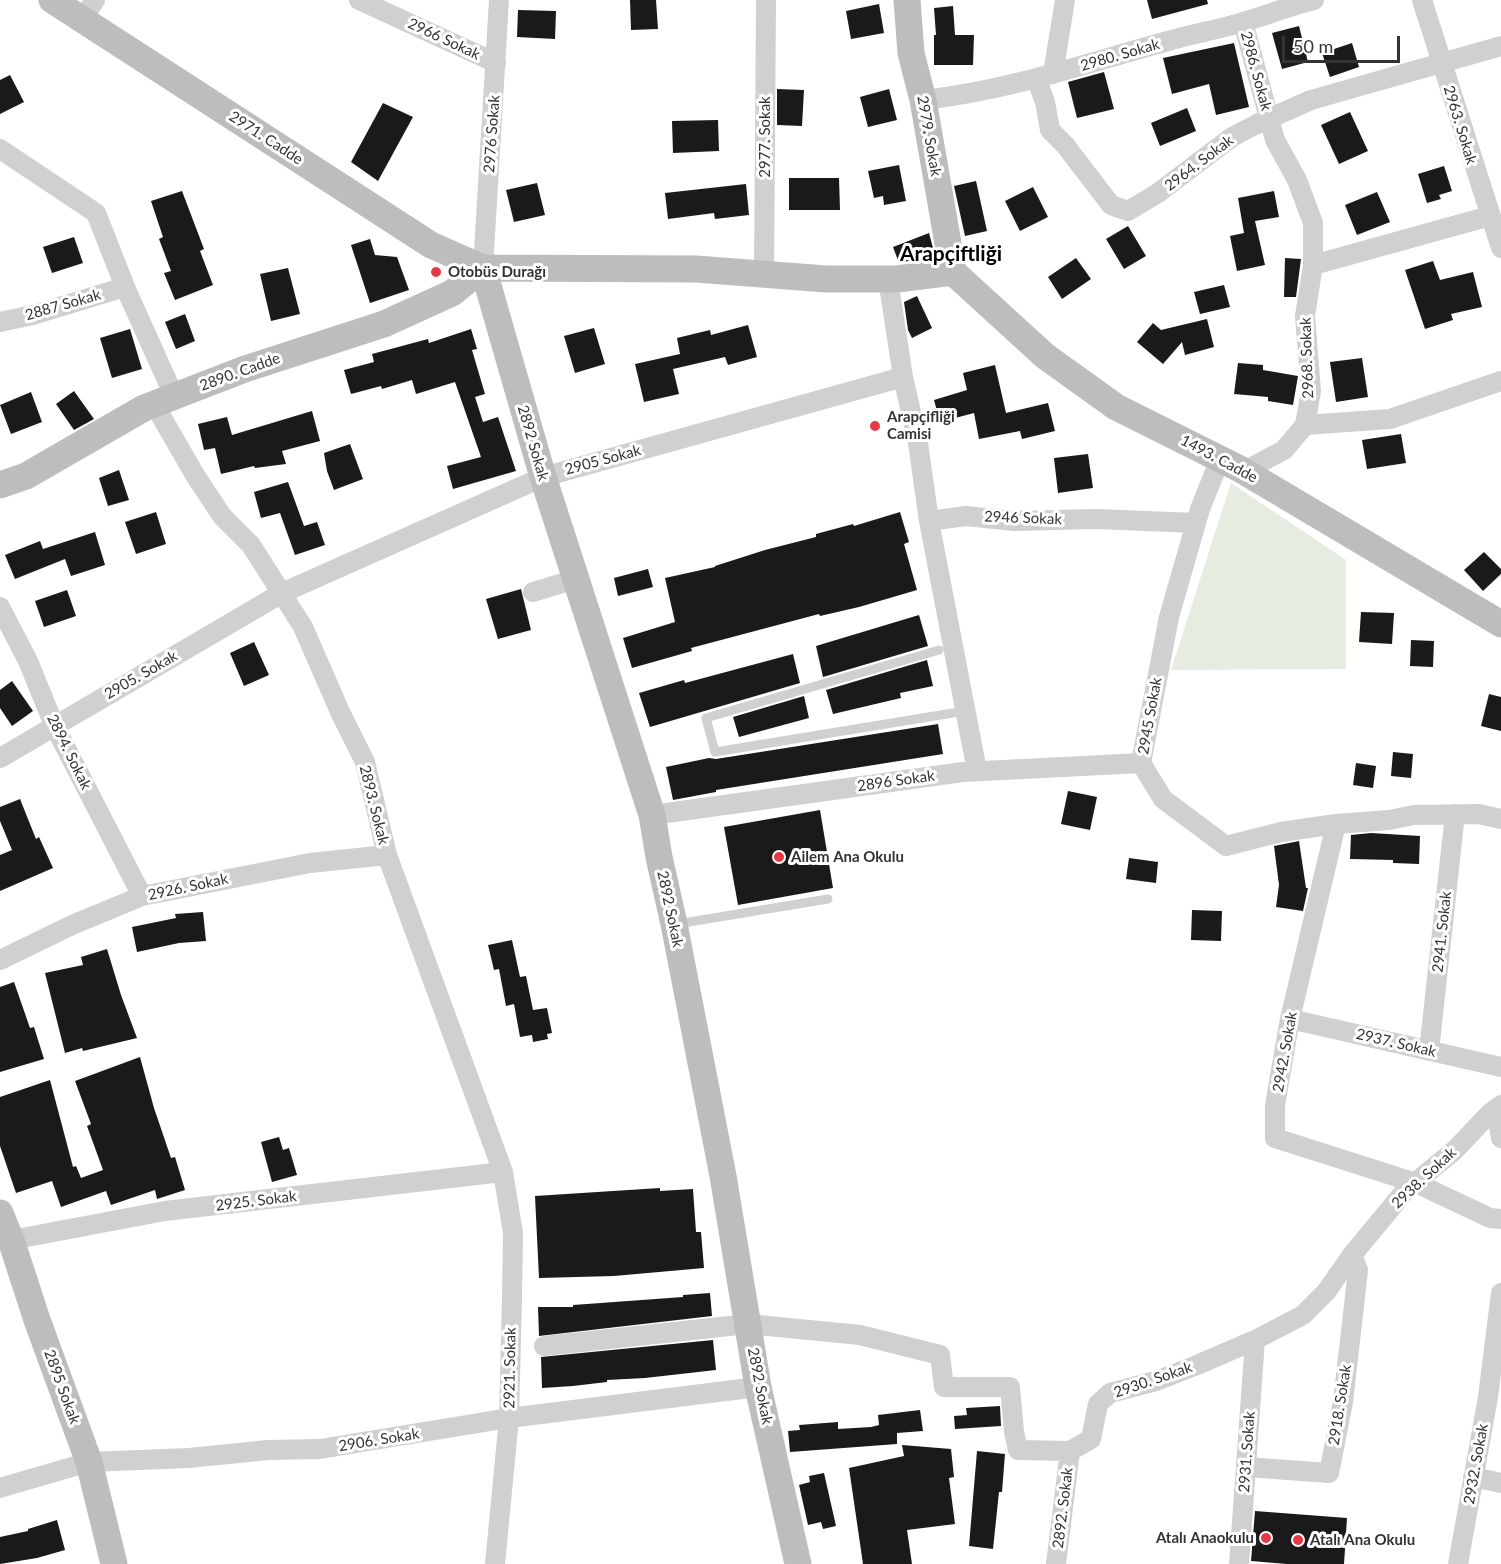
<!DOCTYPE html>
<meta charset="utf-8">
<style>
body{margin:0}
#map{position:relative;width:1501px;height:1564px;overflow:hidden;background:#fff;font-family:Lato,sans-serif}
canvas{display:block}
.scale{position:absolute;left:1282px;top:36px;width:118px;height:27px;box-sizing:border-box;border:3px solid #333;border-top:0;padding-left:8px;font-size:18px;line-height:21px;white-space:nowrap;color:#333;-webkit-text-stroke:4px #fff;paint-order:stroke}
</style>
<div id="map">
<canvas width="1501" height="1564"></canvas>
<div class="scale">50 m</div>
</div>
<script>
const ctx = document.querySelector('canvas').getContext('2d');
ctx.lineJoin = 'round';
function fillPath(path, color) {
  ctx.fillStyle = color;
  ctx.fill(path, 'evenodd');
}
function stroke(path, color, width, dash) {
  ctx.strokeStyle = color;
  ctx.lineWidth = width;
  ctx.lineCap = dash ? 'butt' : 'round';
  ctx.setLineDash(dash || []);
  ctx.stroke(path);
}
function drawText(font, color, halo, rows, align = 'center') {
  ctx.font = font + ' Lato,sans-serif';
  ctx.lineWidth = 6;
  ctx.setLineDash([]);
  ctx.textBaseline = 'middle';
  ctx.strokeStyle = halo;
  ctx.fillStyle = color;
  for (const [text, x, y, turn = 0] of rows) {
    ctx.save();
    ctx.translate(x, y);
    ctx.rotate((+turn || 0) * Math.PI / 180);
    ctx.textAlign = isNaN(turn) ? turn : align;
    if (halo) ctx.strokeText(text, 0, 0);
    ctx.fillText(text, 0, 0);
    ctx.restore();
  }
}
fillPath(new Path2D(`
 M1231 483 1346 560V669L1171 670Z`), '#e6ecdf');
fillPath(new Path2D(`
 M630 0H656L658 29 631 30Z
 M1147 0H1207L1208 4 1152 19Z
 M879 4 884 33 851 39 846 11Z
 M953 6 955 35H974L973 65H934V35H936L934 8Z
 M518 10 556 11 555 39 517 37Z
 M1299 26 1308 62 1282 69 1272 33Z
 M1234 43 1249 107 1216 115 1209 84 1172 94 1163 58Z
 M1352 43 1359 67 1330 77 1322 53Z
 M1104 72 1114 109 1077 118 1068 82Z
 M10 75 24 102 0 114V80Z
 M777 89 804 90 802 126 777 125Z
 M889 89 897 120 868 127 860 97Z
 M383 103 413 117 378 181 351 162Z
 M1187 108 1196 131 1160 146 1151 123Z
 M1350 112 1368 151 1339 164 1321 125Z
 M718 120 719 151 673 153 672 121Z
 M899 165 906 201 884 205 883 196 874 198 868 171Z
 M1444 166 1452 191 1439 195 1441 199 1427 203 1418 174Z
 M789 178H839L840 210H789Z
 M976 181 987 231 965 236 954 186Z
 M537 183 545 215 514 222 506 190Z
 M746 184 749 215 715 219 714 213 668 219 665 193Z
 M1033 187 1048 217 1020 231 1005 201Z
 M182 191 204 249 200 251 213 285 175 300 164 273 171 271 159 239 163 237 151 201Z
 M1274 191 1279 217 1255 221 1265 265 1237 271 1230 236 1244 233 1238 198Z
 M1377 192 1390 222 1357 235 1345 205Z
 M1128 226 1146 256 1124 269 1106 239Z
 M929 233 933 248 921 258 899 263 893 247Z
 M74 237 83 263 52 273 43 247Z
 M370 239 375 255 397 257 409 290 370 303 351 245Z
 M1076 258 1091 279 1062 299 1048 277Z
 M1285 258 1301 259 1296 297H1284Z
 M1433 261 1440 280 1473 272 1482 307 1451 314 1453 320 1425 329 1405 270Z
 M288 268 300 314 271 321 260 274Z
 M1224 285 1230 307 1200 314 1194 292Z
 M917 296 932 328 912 338 908 330 904 302Z
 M185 314 195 341 176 349 165 322Z
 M1207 319 1214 347 1185 355 1182 342 1163 364 1137 342 1153 323 1161 330Z
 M748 325 757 357 728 365 725 357 673 369 679 394 644 402 635 364 680 354 677 338 710 330 711 335Z
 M594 328 605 364 575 373 564 336Z
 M130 329 142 369 112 378 100 338Z
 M471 329 477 349 472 350 485 394 475 397 483 422 498 417 516 471 453 489 447 466 481 457 455 382 416 394 412 380 382 389 381 386 351 394 344 370 374 362 372 354 428 339 429 343Z
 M1362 358 1368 397 1336 402 1330 362Z
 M1238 363 1263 365V370L1298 376 1293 405 1268 401V397L1234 394Z
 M995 365 1006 413 1048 403 1055 431 1022 439 1020 431 979 439 974 413 940 422 934 400 967 390 963 373Z
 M74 391 94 419 74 430 56 404Z
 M31 392 42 422 11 434 0 405Z
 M312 411 320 441 282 451 286 464 255 468 254 466 221 474 215 448 204 450 198 424 227 417 232 435Z
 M1401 434 1406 463 1367 469 1362 440Z
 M350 444 363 479 334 490 327 471 324 453Z
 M1088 454 1093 488 1058 493 1054 458Z
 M119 470 129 500 108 506 99 478Z
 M288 482 304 526 317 522 325 545 295 555 280 513 261 518 254 492Z
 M156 512 166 544 136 554 125 522Z
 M900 512 909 542 904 544 917 590 859 607 820 616 819 614 691 648 692 651 632 668 623 638 675 622 665 578 715 567V566L765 550 816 537V534L853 524 854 526Z
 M95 532 105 565 71 576 65 559 15 579 5 555 40 541 43 549Z
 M1484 552 1501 569V574L1483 591 1464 570Z
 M648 569 653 587 618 596 614 578Z
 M521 589 531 630 498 639 486 599Z
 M67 590 76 616 44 627 35 601Z
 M1361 612 1394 613 1392 644 1359 642Z
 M919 615 928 646 823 677 816 646Z
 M1411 640 1434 641 1433 667 1410 666Z
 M254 642 269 675 244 686 230 653Z
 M793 654 800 683 650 727 639 693 684 680 685 683Z
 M927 660 933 686 900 693 901 698 833 714 826 690Z
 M12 681 33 711 12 726 0 708V690Z
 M1489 694 1501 697V731L1481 726Z
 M804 696 809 718 739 737 733 717Z
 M938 724 943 754 716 790V792L673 800 666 767 709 758 716 759Z
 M1393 752 1413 754 1411 778 1391 776Z
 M1356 763 1376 766 1373 788 1353 785Z
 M1068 791 1097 797 1090 830 1061 824Z
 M20 799 36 839 39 837 53 868 0 891V855L12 850 0 821V807Z
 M820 810 833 888 738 905 724 827Z
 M1371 833 1420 836 1419 864 1393 863V860L1350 859 1351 835Z
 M1299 841 1306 888H1308L1303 911 1276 907 1279 885 1274 846Z
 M1129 858 1158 862 1156 883 1126 879Z
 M1192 910 1222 911 1221 941 1191 940Z
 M203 912 206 941 179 943 137 952 132 927 176 918 175 914Z
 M512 940 520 977 526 976 533 1010 547 1008 552 1033 547 1034 548 1039 533 1042 532 1035 520 1037 514 1004 506 1006 499 969 494 970 488 945Z
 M107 949 121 995 137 1038 83 1051 82 1048 65 1053 45 973 83 965 81 957Z
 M14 982 30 1028 34 1027 44 1059 0 1072V987Z
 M140 1057 154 1108 171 1158 175 1157 185 1190 157 1199 155 1190 111 1205 106 1191 61 1207 52 1181 16 1193 0 1146V1097L50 1080 73 1167 76 1166 81 1178 103 1170 87 1126 91 1124 75 1081Z
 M279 1137 283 1150 289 1148 297 1175 272 1182 261 1142Z
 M660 1188V1191L693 1189 696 1232H701L704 1268 614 1276 539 1278 535 1196Z
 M710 1293 712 1316 539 1336 538 1307H573V1305L683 1297V1295Z
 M713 1340 716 1370 645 1378 607 1380V1382L573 1386 542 1388 541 1357Z
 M1000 1406 1001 1426 955 1429 954 1416 967 1415 966 1408Z
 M920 1410 923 1431 897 1433V1444L790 1452 788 1431 800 1430 799 1425 838 1422V1429L871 1427 879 1425 878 1415Z
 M902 1445 951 1449 954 1477 949 1478 955 1524 907 1530 912 1564H863L849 1468 904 1456Z
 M977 1451 1005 1454 1002 1492H999L993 1549 969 1546Z
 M824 1473 836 1526 823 1529 821 1522 808 1525 799 1485 810 1482 809 1476Z
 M1255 1511 1347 1518 1344 1564H1287L1251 1561Z
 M57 1520 65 1550 37 1558 0 1564V1537L28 1531V1529Z`), '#1a1a1a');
stroke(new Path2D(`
 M939 650 706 718 715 752 965 711
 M677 924 828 899`), '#d0d0d0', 9);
stroke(new Path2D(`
 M359 0 496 63
 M1422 0 1501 248
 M82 20 95 0
 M1243 22 1275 140 1297 180 1313 223V265L1305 316 1311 391 1305 425 1284 450 1244 471
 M1053 74 1065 0
 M1036 78 1045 102 1050 130 1065 145 1111 205 1128 211 1158 193 1232 137 1257 124 1311 100 1501 46
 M923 100C1007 91 1087 63 1168 41 1192 34 1216 30 1240 23 1265 16 1289 6 1314 0
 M0 149 96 213 125 287 174 396
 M1313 265 1490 216
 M483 268 499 0
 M764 274 766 0
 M888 279 903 377 918 443 929 521 966 516 1014 521 1096 519 1196 523
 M0 322 33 315 125 287
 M154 404 195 475 222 516 251 545 303 627 341 714 365 762 387 855 503 1172 513 1233 512 1297 509 1418 495 1564
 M1305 425 1390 419 1501 381
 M1220 459 1200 509 1169 617 1141 763 1163 799 1226 846 1281 832 1336 824 1389 820 1414 815 1479 814 1501 819
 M929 521 977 771
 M533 592 576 579
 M0 607 28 661 54 725 142 896
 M0 758 282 593 543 477 903 377
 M652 815 963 772 1141 763
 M1336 824 1290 1019 1275 1105V1138L1416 1183 1490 1218 1501 1219
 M0 960 72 925 142 896 310 863 387 855
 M1290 1019 1501 1067
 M1429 1051 1455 814
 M1496 1109 1501 1138
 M11 1240 165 1211 503 1172
 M544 1346 748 1324 860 1335 940 1355 944 1387H1010L1014 1432 1018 1450 1070 1451 1091 1439 1098 1404 1110 1393 1156 1381 1197 1365 1255 1340 1303 1315 1326 1292 1352 1255 1405 1191 1455 1150 1489 1114 1501 1105
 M1246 1467 1329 1473 1343 1402 1358 1270 1352 1255
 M1473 1477 1501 1483
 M0 1488 89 1462 189 1458 268 1450 320 1449 509 1418 758 1387
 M1056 1564 1070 1451
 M1239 1564 1255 1340
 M1458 1564 1488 1397 1501 1293`), '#d0d0d0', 20);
stroke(new Path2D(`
 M52 0 431 245 483 268 696 269 826 279H897L953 272
 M907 0 911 53 923 100 953 272
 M483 268 543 477 652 815 659 857 674 924 723 1176 758 1387 798 1564
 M953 272 1045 356 1116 407 1240 469 1501 624
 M0 485 26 476 144 408 245 369 384 324 452 293 483 268
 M0 1213 11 1240 37 1320 89 1462 114 1564`), '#bdbdbd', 27);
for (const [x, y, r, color] of [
 [436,272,6,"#e63946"],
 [875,426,6,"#e63946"],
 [779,857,6,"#e63946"],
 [1266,1538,6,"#e63946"],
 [1298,1540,6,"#e63946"]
]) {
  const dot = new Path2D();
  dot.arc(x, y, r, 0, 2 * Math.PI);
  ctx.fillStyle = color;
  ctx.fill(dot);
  stroke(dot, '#fff', 2);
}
drawText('15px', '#333', '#fff', [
 ["2966 Sokak",444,39,25],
 ["2980. Sokak",1120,55,-16],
 ["2986. Sokak",1256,71,75],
 ["2963. Sokak",1460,125,73],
 ["2976 Sokak",492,134,-86],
 ["2979. Sokak",929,136,80],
 ["2977. Sokak",765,137,-90],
 ["2971. Cadde",266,138,33],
 ["2964. Sokak",1199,163,-37],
 ["2887 Sokak",63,305,-16],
 ["2968. Sokak",1307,358,-92],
 ["2890. Cadde",240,372,-20],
 ["2892 Sokak",533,443,74],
 ["1493. Cadde",1219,459,28],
 ["2905 Sokak",603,460,-15],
 ["2946 Sokak",1023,518,2],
 ["2905. Sokak",141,675,-30],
 ["2945 Sokak",1150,716,-80],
 ["2894. Sokak",69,752,64],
 ["2896 Sokak",896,781,-8],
 ["2893. Sokak",374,805,76],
 ["2926. Sokak",188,887,-12],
 ["2892 Sokak",670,909,78],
 ["2941. Sokak",1442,932,-84],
 ["2937. Sokak",1396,1043,13],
 ["2942. Sokak",1285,1052,-80],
 ["2938. Sokak",1424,1178,-43],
 ["2925. Sokak",256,1201,-7],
 ["2921. Sokak",510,1368,-89],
 ["2930. Sokak",1153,1380,-19],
 ["2892 Sokak",760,1386,79],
 ["2895 Sokak",62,1387,70],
 ["2918. Sokak",1340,1405,-81],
 ["2906. Sokak",379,1440,-9],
 ["2931. Sokak",1247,1452,-86],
 ["2932. Sokak",1476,1464,-80],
 ["2892. Sokak",1063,1508,-83]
]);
drawText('bold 15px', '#333', '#fff', [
 ["Otobüs Durağı",448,272],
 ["Arapçifliği",887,417],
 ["Camisi",887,434],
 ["Ailem Ana Okulu",791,857],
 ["Atalı Anaokulu",1254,1538,"right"],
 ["Atalı Ana Okulu",1310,1540]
], 'left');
drawText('bold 21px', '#000', '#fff', [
 ["Arapçiftliği",951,254]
]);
</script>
